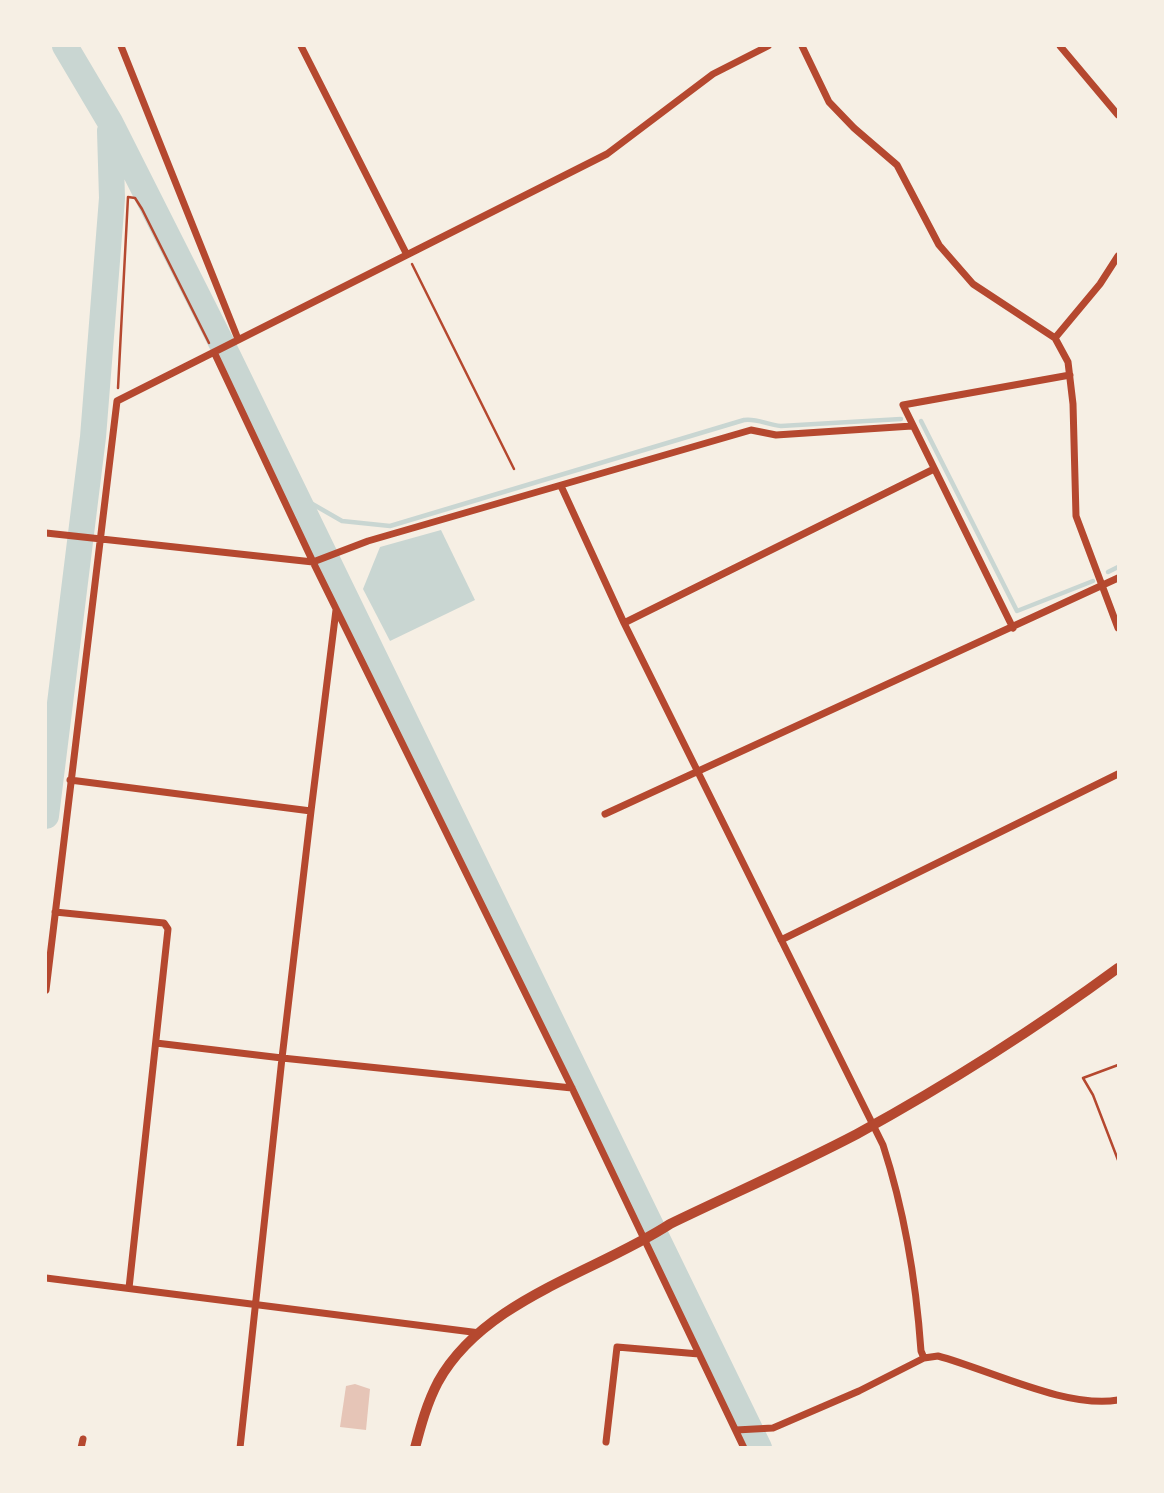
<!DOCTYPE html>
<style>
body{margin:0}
#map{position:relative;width:1164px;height:1493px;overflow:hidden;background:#f6efe4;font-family:"Fira Sans Condensed",sans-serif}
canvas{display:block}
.frame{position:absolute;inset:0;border:47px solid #f6efe4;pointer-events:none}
</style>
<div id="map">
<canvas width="1164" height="1493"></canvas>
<div class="frame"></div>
</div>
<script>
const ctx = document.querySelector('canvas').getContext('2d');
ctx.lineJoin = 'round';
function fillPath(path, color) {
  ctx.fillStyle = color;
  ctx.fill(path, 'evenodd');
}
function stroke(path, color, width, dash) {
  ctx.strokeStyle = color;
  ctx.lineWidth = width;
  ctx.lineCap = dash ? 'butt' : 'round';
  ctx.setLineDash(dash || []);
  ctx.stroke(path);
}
fillPath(new Path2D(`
 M441 530 475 600 390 641 363 589 380 547Z`), '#c9d6d2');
stroke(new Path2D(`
 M921 421 1017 611 1093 581
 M295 494 342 521 390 526 744 420C757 418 767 425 781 426L901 419
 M1108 572 1118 567`), '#c9d6d2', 4.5);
stroke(new Path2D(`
 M65 46 110 122 228 356 759 1448
 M46 816 93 437 112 198 110 131`), '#c9d6d2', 26);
fillPath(new Path2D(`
 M355 1384 370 1389 366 1430 340 1427 346 1386Z`), '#e6c5b7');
stroke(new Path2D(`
 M412 264 514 469
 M118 388 128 197 135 198 142 209 209 343
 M1118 1065 1083 1078 1093 1095 1118 1160`), '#b5482f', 2.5);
stroke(new Path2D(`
 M121 46 238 339
 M301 46 407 255
 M802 46 829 102 854 128 897 165 939 245 973 284 1055 338 1068 362 1073 404 1076 516 1118 628
 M1060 46 1118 115
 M1055 338 1100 284 1118 256
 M214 352 313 562 572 1088 744 1448
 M561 486 624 623 883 1145C905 1213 916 1280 921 1351L924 1358
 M46 533 313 562 368 541 751 430 776 435 912 426
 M624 623 934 469
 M1013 628 903 405 1070 375
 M70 780 311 811 282 1058 572 1088
 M311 811 336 610
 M605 814 1118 578
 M55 912 164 923 168 929 129 1288
 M781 940 1118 774
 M46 990 117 401 607 154 713 74 768 46
 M156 1043 282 1058 240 1448
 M46 1278 480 1333
 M736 1430 773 1428 859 1391 924 1358 938 1356C990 1370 1067 1409 1118 1400
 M606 1442 617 1347 699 1354
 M81 1448 83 1439`), '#b5482f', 7);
stroke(new Path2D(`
 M415 1448C421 1425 427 1403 438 1382 484 1299 595 1273 670 1224 732 1194 796 1166 857 1134 948 1084 1035 1029 1118 968`), '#b5482f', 10);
</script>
